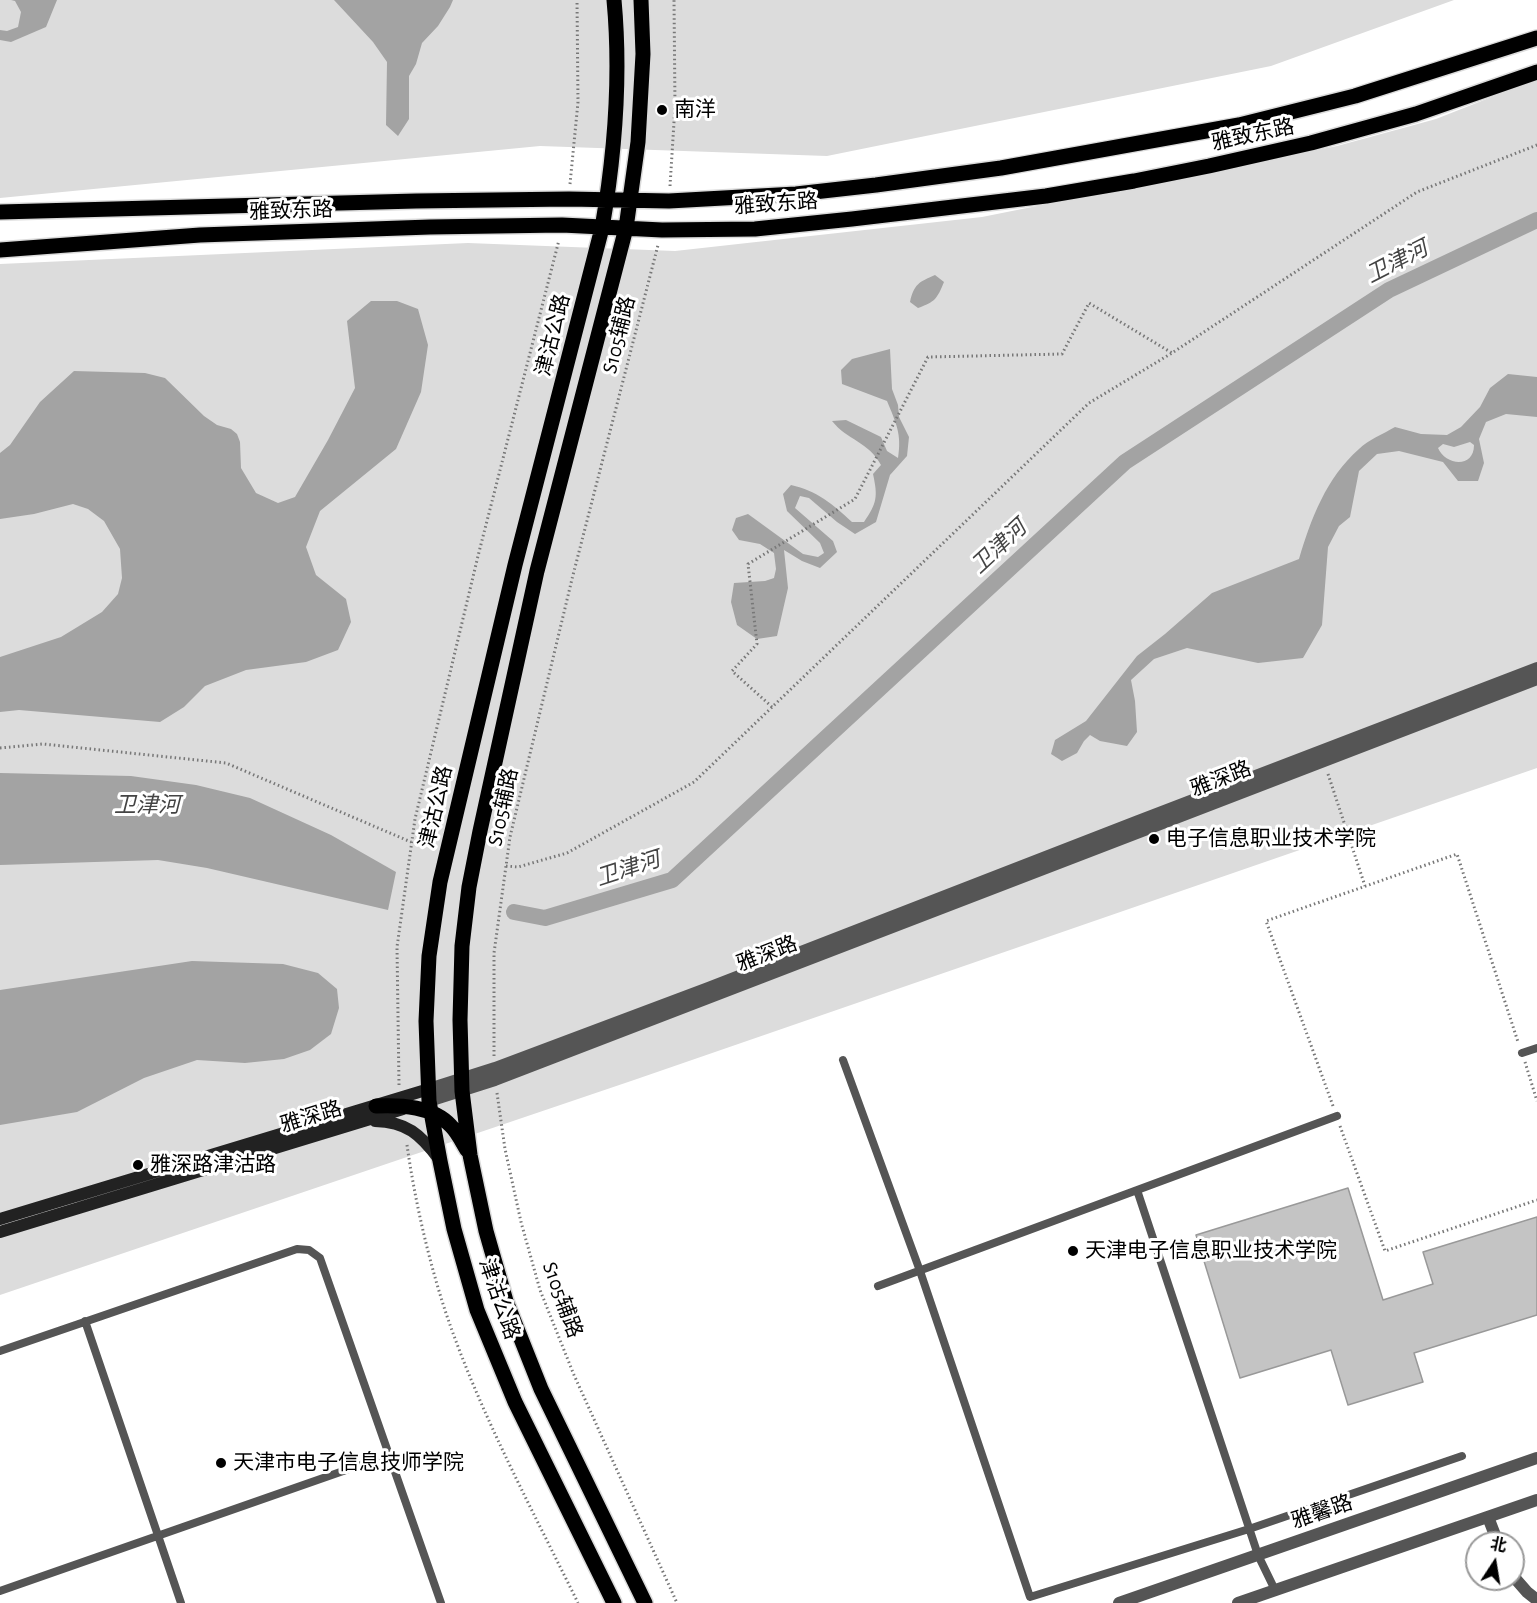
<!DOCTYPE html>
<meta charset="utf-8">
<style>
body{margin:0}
#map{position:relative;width:1537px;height:1603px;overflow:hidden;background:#fff;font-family:"Alegreya Sans","Noto Sans SC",sans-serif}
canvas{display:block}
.north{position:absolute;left:1465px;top:1531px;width:60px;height:60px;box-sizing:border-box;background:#fff;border:2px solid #999;border-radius:50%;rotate:12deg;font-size:16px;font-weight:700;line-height:24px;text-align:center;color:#000}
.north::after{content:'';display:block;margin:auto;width:21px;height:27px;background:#000;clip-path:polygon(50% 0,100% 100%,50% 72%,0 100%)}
</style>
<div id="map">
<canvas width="1537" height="1603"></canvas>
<div class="north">北</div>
</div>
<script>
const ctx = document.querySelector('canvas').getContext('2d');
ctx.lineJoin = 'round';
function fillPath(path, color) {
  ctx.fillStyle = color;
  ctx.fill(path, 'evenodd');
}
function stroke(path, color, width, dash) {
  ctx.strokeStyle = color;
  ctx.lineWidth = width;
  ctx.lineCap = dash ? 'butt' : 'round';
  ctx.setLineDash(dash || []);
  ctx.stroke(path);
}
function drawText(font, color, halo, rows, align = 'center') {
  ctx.font = font + ' "Alegreya Sans","Noto Sans SC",sans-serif';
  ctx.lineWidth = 6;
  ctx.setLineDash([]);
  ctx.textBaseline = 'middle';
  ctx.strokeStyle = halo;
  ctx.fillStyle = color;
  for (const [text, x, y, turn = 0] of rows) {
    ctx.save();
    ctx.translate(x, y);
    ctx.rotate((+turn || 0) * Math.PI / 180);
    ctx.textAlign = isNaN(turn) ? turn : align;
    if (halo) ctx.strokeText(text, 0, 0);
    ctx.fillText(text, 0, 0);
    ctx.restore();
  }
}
fillPath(new Path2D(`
 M0 0H1454L1271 66 827 156 540 146 0 198Z
 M1537 79V768L634 1080 0 1295V264L468 243 675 251 982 217 1337 146 1436 119Z`), '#dcdcdc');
fillPath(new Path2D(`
 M11 0H57L46 27 11 42 0 40V30L7 31 18 27 21 12 15 1Z
 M334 0H453L450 7 438 26 422 43 416 64 409 76V119L398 136 386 125 387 62 373 42Z
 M935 275 944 282C937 299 935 302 918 308L910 302C914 284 919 282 935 275Z
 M371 301H397L418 309 428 345 421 392 396 449 320 511 306 547 316 575 346 599 351 622 338 650 306 662 246 670 205 686 184 707 160 722 19 710 0 712V657L61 637 102 612 118 594 122 578 120 549 104 521 88 509 73 504 34 514 0 519V453L10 445 40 402 74 371 145 373 165 378 204 416 217 425 231 429 237 434 240 442 241 468 256 493 278 503 295 497 328 440 355 388 347 321Z
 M890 349 892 389 898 405 899 417 909 437 907 456 890 475 876 522 855 534 837 522 809 498 800 496 795 508 833 541 837 552 820 568 802 561 784 550 788 588 777 636 757 639 737 625 731 602 734 583 765 581 774 578 776 569 774 553 760 544 739 540 732 530 736 518 748 514 803 554 818 557 824 553 820 543 787 511 783 494 791 485C817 491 833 504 852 522H864C877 503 878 497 873 474L881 465C869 442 847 440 832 421L846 420 881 437 887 451 898 458C902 434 896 423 887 401L842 384 841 370 852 359Z
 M1508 374 1537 377V417L1506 414 1486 422 1479 439 1484 463 1478 481H1458L1443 462 1399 451 1377 454 1359 471 1350 517 1339 526 1328 547 1322 625 1303 658 1258 663 1187 648 1154 659 1131 680 1135 701 1137 732 1127 746 1100 741 1090 735 1084 741 1077 753 1062 761 1051 754 1055 740 1086 721 1137 656 1165 634 1212 593 1299 559C1311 519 1326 478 1359 449 1368 440 1383 434 1395 427L1421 434 1447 435 1461 427 1480 407 1490 388ZM1470 442 1474 445C1474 469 1445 465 1438 448L1443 444 1454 447Z
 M0 773 131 776 196 785 250 798 331 835 396 872 388 910 207 868 158 860 0 865Z
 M192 961 283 964 318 973 337 989 339 1008 331 1034 310 1050 284 1059 245 1063 197 1060 144 1078 77 1112 0 1125V990Z`), '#a3a3a3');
stroke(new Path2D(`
 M514 912 545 918 672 880 1125 462 1389 290 1537 220`), '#a3a3a3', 16);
const building = new Path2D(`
 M1348 1188 1383 1300 1433 1284 1423 1252 1537 1217V1315L1414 1353 1423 1382 1348 1405 1331 1350 1240 1378 1196 1235Z`);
fillPath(building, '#c4c4c4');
stroke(building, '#999', 1.5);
const primary = new Path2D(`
 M641 0 643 54 638 142 626 228 537 571 480 831 469 887 462 946 460 1020 462 1091 470 1155 486 1231 506 1301 541 1389 645 1603
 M0 212 416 201 569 199 669 201 796 194 876 185 1001 168 1239 125 1355 96 1537 38
 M0 250 200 235 430 227 562 225 662 230 755 229 852 219 1046 196 1134 181 1209 166 1311 143 1416 114 1537 72
 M376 1106C401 1105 433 1106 451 1126 458 1133 462 1142 467 1150
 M614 1603 515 1402 477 1310 454 1229 440 1161 429 1101 426 1021 429 956 440 882 515 565 602 228C615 153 621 75 614 0`);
stroke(primary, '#dbdbdb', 18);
stroke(new Path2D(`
 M570 184 578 102 577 0
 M670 186 675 106 674 0
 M772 707 732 671 757 644 748 564 855 499 928 357 1062 354 1089 303 1172 353
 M0 748 43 744 226 763 411 842
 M1328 774 1365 886
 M506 866 518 867 567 853 694 782 1089 403 1172 353 1417 192 1537 145
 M494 1056V953L510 837 572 579 658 245
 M1525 1062 1537 1101
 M399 1085 397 947 415 819 478 556 559 240
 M497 1093 505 1149 521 1222 540 1290 574 1375 677 1603
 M1333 1106 1266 921 1457 854 1518 1042
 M1340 1126 1385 1251 1537 1200
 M407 1145C415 1202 430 1267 449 1322 483 1419 533 1511 578 1603`), '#777', 3, [1.5, 3]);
stroke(new Path2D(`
 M1522 1053 1537 1048
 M843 1060 920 1271 1030 1597 1249 1529 1462 1456
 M1137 1190 1258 1555 1275 1590
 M878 1286 1337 1116
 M85 1321 181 1603
 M0 1351 297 1249 309 1250 320 1258 441 1603
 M0 1591 389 1455`), '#555', 8);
stroke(new Path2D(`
 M1488 1517 1498 1543
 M1513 1576 1527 1592 1537 1600
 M1119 1603 1537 1458
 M1238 1603 1537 1500`), '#555', 12);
stroke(new Path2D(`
 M429 1089 495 1068 708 988 1138 821 1537 668
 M429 1101 495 1080 1537 679`), '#555', 12);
stroke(new Path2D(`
 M375 1121C407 1122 420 1134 439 1159
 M0 1219 429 1089
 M0 1232 403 1109`), '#222', 12);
stroke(primary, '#000', 15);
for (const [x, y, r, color] of [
 [662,110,6,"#000"],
 [1154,839,6,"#000"],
 [138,1165,6,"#000"],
 [1073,1251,6,"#000"],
 [221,1463,6,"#000"]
]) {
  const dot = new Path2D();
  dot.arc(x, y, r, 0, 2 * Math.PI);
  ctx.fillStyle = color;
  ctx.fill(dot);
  stroke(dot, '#fff', 2);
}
drawText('21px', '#000', '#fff', [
 ["南洋",674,110],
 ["电子信息职业技术学院",1166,839],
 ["雅深路津沽路",150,1165],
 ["天津电子信息职业技术学院",1085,1251],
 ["天津市电子信息技师学院",233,1463]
], 'left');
drawText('21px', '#000', '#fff', [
 ["雅致东路",1253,135,-12],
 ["雅致东路",776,204,-4],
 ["雅致东路",291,211,-2],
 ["津沽公路",553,335,-76],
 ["S105辅路",619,335,-76],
 ["雅深路",1221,779,-21],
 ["津沽公路",436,807,-77],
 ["S105辅路",503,807,-78],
 ["雅深路",767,954,-21],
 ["雅深路",311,1117,-17],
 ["津沽公路",499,1299,71],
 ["S105辅路",562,1300,70],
 ["雅馨路",1322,1512,-19]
]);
drawText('italic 22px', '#444', '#fff', [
 ["卫津河",1397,262,-27],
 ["卫津河",999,547,-43],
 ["卫津河",147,805],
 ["卫津河",628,869,-18]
]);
</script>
